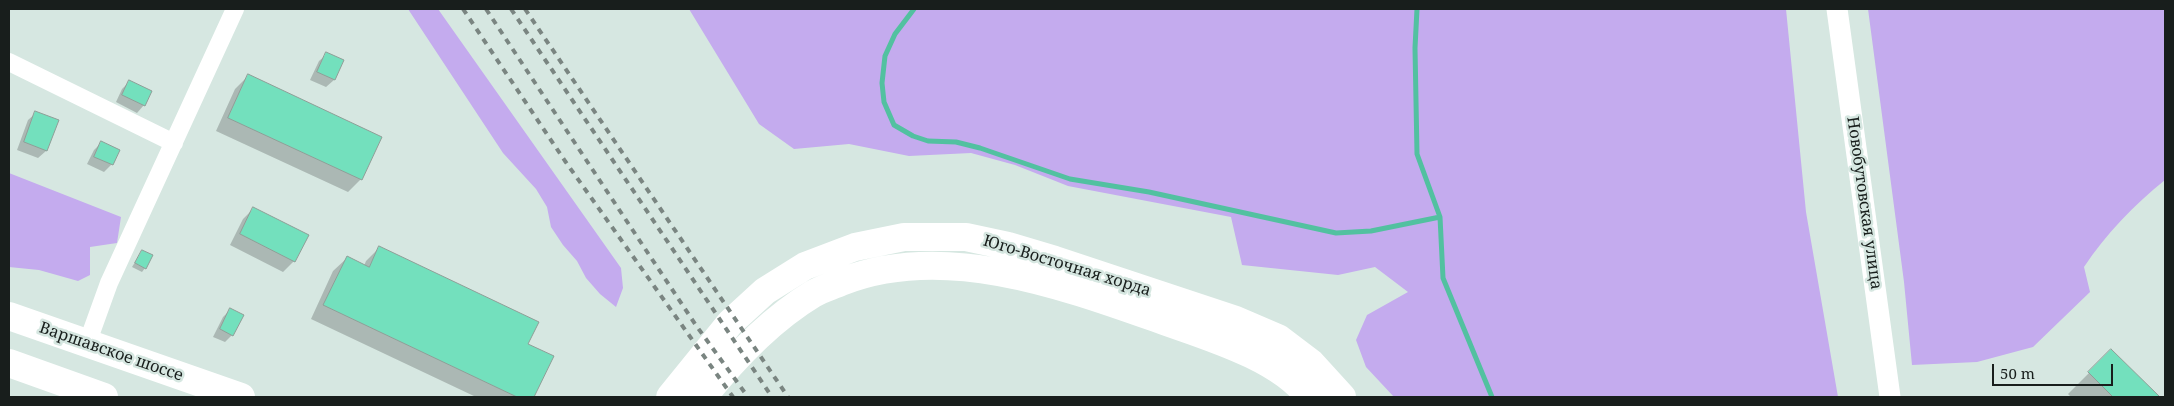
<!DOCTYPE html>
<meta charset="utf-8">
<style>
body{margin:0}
#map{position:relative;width:2174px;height:406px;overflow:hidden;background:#d6e7e1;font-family:"Noto Serif",serif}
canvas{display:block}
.frame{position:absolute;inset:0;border:10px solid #181e1c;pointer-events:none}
.scale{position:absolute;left:1992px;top:364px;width:121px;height:22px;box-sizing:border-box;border:2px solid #181e1c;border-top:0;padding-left:6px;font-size:15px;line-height:18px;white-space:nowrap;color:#181e1c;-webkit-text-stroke:4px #d6e7e1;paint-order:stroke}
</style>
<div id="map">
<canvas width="2174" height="406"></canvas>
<div class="frame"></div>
<div class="scale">50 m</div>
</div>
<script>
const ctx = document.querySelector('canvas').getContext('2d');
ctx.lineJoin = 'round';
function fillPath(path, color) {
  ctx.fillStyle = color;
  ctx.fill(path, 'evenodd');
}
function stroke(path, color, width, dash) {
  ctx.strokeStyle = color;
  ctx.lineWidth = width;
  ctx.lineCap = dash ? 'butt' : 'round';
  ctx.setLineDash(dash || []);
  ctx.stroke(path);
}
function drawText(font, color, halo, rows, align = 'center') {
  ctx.font = font + ' "Noto Serif",serif';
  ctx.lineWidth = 5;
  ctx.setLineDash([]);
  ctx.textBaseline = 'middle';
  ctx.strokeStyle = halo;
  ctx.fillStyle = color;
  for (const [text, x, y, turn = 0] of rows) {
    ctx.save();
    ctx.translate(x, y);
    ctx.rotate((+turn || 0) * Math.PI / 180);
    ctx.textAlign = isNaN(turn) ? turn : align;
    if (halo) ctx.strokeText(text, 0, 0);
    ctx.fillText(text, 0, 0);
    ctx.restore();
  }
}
fillPath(new Path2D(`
 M408 9H438L621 268 623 288 616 307 600 294 586 278 577 261 563 245 551 227 547 207 536 189 503 153Z
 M689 9H1786L1806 212 1838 397H1394L1366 367 1356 340 1367 315 1408 292 1375 267 1338 275 1242 265 1231 217 1068 186 1015 165 971 153 909 156 849 144 794 149 759 124Z
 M1868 9H2165V180C2134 205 2106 234 2084 267L2090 292 2033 347 1977 362 1912 365 1904 282Z
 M9 173 121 217 117 243 90 247V275L78 281 39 270 9 267Z`), '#c4abee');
fillPath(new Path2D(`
 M327 54 342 61 334 80 326 87 310 80 319 61Z
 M248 76 361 179 348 192 216 131 235 89Z
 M130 81 144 105 137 113 116 102 122 89Z
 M36 113 57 121 46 151 38 158 17 150 28 120Z
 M101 143 112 164 104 172 87 164 94 150Z
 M254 208 294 261 283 272 230 245 243 219Z
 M380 247 527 344 552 357 533 397H476L311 319 333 271 347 258 364 266 366 261Z
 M142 251 145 268 142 272 132 267Z
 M230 310 232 335 225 342 213 337 223 317Z
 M2111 351 2158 397H2071L2068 394Z`), '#0003');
stroke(new Path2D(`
 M914 9 895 34 885 56 882 83 884 102 894 125 913 136 928 141 956 142 980 148 1070 179 1149 192 1336 233 1371 231 1440 217
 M1417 9 1415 48 1417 154 1440 217 1443 278 1492 397`), '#52c1a0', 5);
const building = new Path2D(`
 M326 52 344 60 335 80 317 72Z
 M248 74 382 137 362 180 228 118Z
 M129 80 152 91 145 106 122 95Z
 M35 111 59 120 47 151 24 142Z
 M101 141 120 150 113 165 94 157Z
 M253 207 309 235 295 262 240 234Z
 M379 246 539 322 528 344 554 356 534 397H517L323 305 347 256 369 267Z
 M142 250 153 255 146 269 135 263Z
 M230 308 244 315 233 336 220 329Z
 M2111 349 2160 397H2113L2088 372Z`);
fillPath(building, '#73e0bd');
stroke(building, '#8e9e97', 1);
stroke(new Path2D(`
 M9 62 174 143
 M87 344 109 283 235 9`), '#fff', 18);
stroke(new Path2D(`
 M1837 9 1890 397`), '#fff', 21);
stroke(new Path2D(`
 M9 316 241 397
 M9 363 104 397
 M670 397 730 323 765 291 805 266 855 247 904 237H966L1008 246 1055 260 1236 320 1278 338 1311 363 1342 397
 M703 397C734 358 770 320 813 294 821 289 832 286 841 282 944 241 1065 286 1164 321 1209 337 1280 358 1309 397`), '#fff', 28);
stroke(new Path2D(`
 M463 9 565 161 733 397
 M486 9 695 324 748 397
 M511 9 772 397
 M525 9 788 397`), '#7a8581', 4, [6, 6]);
drawText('16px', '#181e1c', '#d6e7e1', [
 ["Новобутовская улица",1864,203,82],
 ["Юго-Восточная хорда",1067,266,17],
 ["Варшавское шоссе",111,352,19]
]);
</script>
